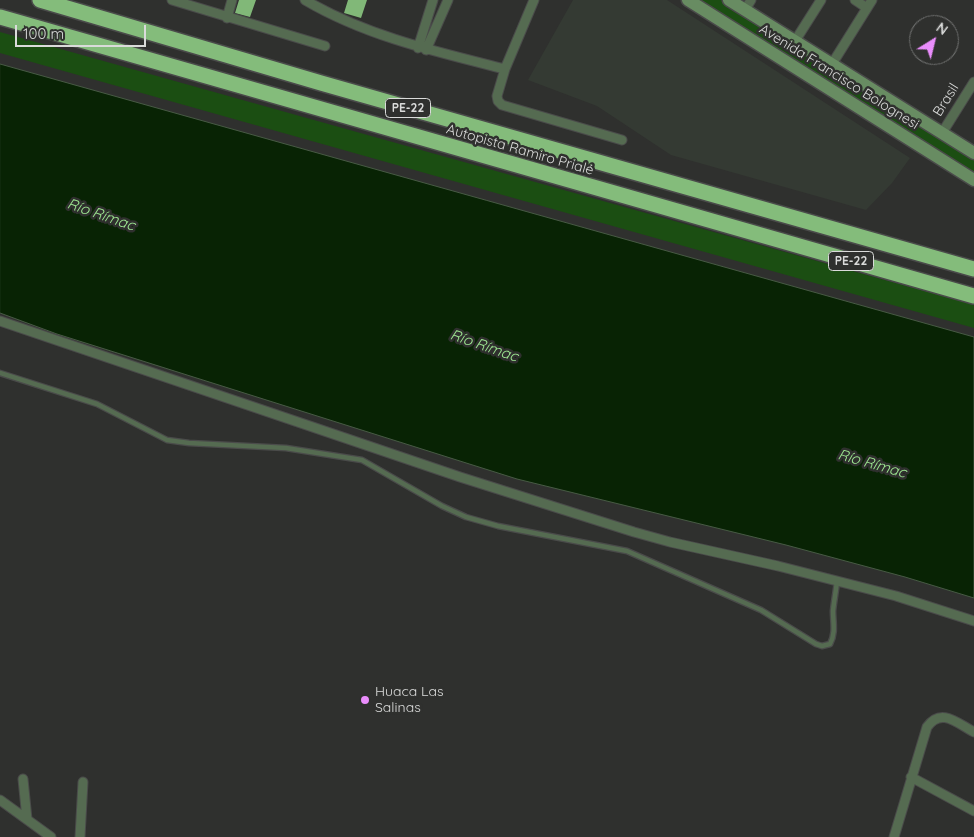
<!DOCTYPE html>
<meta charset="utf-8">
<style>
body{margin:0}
#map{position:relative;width:974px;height:837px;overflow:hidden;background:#2f302e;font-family:Quicksand,sans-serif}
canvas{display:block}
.north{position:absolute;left:909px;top:15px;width:50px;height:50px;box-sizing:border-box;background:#2f302e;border:1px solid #737473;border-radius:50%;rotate:36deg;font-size:14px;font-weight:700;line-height:20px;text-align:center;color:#dadbda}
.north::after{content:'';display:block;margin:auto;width:18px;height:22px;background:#ea8dfc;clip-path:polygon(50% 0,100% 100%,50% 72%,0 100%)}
.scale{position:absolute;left:15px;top:25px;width:131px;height:22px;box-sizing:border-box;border:2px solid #dadbda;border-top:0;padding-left:6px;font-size:15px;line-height:18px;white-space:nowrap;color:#dadbda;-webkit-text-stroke:4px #2f302e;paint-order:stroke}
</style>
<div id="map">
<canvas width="974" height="837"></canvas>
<div class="north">N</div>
<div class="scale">100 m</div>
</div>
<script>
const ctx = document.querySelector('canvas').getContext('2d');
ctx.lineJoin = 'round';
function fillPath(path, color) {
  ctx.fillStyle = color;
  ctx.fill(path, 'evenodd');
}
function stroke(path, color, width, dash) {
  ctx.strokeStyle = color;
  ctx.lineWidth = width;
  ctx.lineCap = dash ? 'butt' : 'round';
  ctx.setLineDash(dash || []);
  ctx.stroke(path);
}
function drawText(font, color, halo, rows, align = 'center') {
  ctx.font = font + ' Quicksand,sans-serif';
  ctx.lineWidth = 5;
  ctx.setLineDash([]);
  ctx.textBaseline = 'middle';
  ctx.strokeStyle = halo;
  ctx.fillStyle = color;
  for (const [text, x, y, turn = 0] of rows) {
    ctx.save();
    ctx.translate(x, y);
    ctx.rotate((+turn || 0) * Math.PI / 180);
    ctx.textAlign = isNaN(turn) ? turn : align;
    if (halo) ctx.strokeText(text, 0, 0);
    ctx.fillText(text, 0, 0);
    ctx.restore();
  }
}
fillPath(new Path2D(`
 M573 0H667L910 158 892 183 866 210 671 155 597 106 528 80Z`), '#343a33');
fillPath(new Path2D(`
 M693 0H721L974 157V177Z
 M0 32 974 305V328L0 53Z`), '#1b4e12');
const water = new Path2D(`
 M0 64 974 337V598L905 577 786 545 517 479 57 334 0 313Z`);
fillPath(water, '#082304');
stroke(water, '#475a44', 1);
fillPath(new Path2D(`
 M239 0H256L250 17 235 13Z
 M348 0H367L361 18 344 13Z`), '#81b878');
const lane = new Path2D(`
 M0 373 97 404 167 440 189 443 286 448 362 460 442 506 466 517 498 526 627 551 761 610 816 644 822 646 830 644C836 633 833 622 833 611 834 601 836 591 837 581`);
const street = new Path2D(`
 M172 0 325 46
 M305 0C366 36 437 52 505 69
 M534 0 505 69 497 96 498 101 502 105 622 140
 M855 0 867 8
 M745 10 751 0
 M227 18 232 0
 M795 41 821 0
 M418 48 433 0
 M426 50 448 0
 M832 64 872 0
 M942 133 974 82
 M0 321 460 477 634 532 670 542 778 566 896 596 974 621
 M911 777 974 811
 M23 779 27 819
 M0 800 51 837
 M80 837 83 782
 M894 837 927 727C941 707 957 723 974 732`);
const secondary = new Path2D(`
 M688 0 974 180
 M729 0 974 153`);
const highway = new Path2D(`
 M40 0 321 83 974 269
 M0 17 974 296`);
stroke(lane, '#4a4b4a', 7);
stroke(street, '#4a4b4a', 11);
stroke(secondary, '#4a4b4a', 15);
stroke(highway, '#4a4b4a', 18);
stroke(lane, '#556b51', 4.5);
stroke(street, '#556b51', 9);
stroke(secondary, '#688c62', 12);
stroke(highway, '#84bc7b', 15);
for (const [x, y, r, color] of [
 [365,700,5,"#ea8dfc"]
]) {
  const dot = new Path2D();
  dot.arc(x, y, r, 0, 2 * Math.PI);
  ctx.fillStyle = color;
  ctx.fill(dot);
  stroke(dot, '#2f302e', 2);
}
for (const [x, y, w] of [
 [408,108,45],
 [851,261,45]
]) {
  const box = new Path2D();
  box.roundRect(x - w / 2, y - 9.5, w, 19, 4);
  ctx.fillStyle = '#2f302e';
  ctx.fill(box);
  stroke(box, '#dadbda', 1);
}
drawText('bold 12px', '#dadbda', null, [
 ["PE-22",408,108],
 ["PE-22",851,261]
]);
drawText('14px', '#dadbda', '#2f302e', [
 ["Avenida Francisco Bolognesi",839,77,32],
 ["Brasil",946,100,-58],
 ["Autopista Ramiro Prialé",520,150,16]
]);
drawText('14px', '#dadbda', '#2f302e', [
 ["Huaca Las",375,692],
 ["Salinas",375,708]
], 'left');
drawText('italic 15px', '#9fe993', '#2f302e', [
 ["Río Rímac",101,215,19],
 ["Río Rímac",484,346,19],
 ["Río Rímac",872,464,16]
]);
</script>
